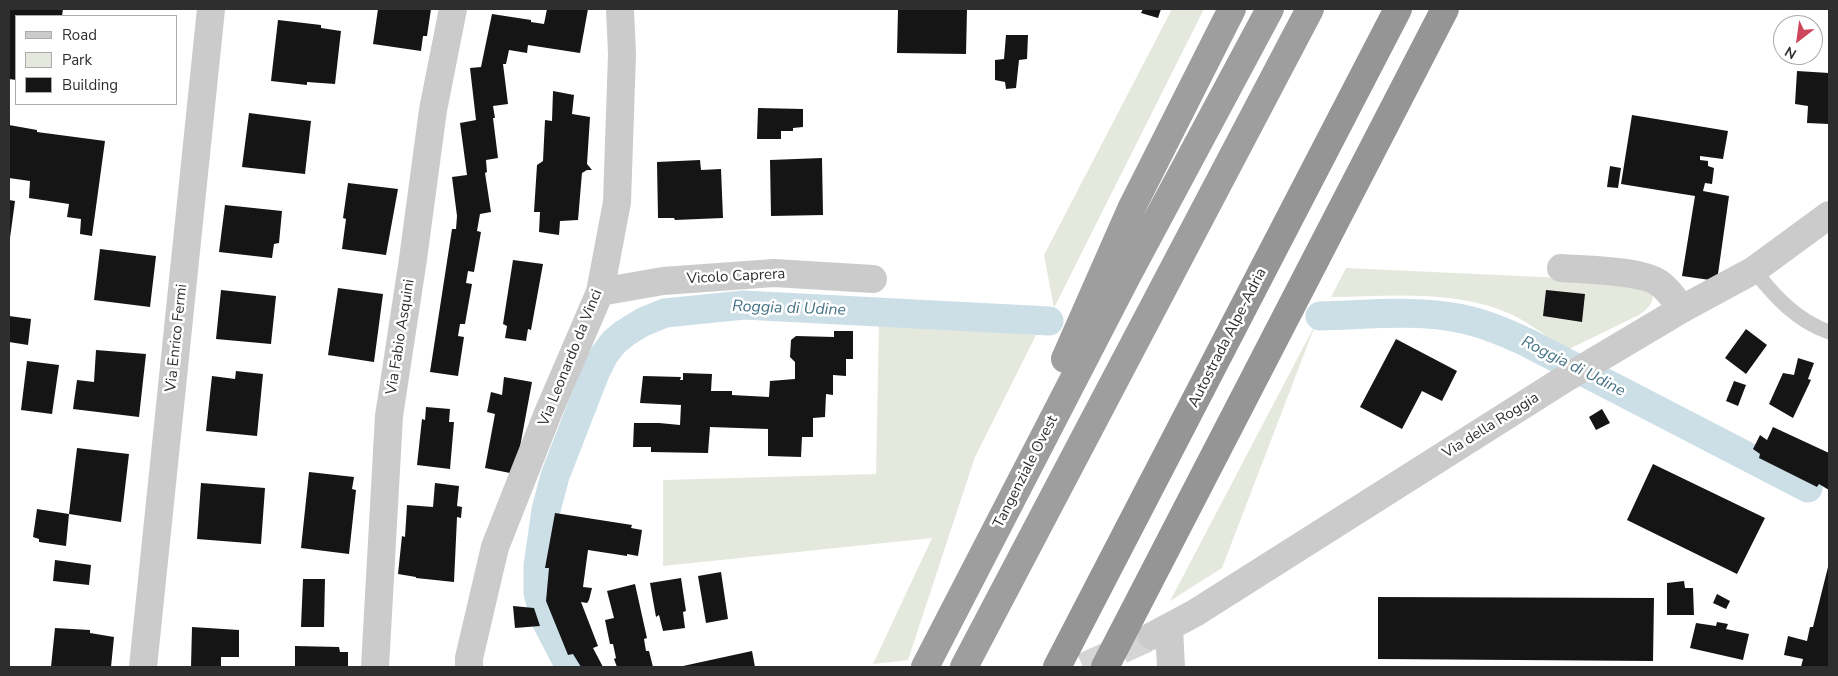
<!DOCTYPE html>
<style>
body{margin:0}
#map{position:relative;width:1838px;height:676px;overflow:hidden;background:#fff;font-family:"Nunito Sans",sans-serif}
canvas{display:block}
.frame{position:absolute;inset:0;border:10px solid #2e2e2e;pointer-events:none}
.legend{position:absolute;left:15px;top:15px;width:162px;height:90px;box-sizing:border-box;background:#fff;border:1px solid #ababab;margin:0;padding:6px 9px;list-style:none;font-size:15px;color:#2e2e2e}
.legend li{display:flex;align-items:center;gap:10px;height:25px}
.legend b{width:25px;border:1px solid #ababab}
.north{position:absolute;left:1773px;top:15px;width:50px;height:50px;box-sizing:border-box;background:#fff;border:1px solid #ababab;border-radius:50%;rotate:210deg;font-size:14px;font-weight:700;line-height:20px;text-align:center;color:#2e2e2e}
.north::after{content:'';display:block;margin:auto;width:18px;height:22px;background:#cf455d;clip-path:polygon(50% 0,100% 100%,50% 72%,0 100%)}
</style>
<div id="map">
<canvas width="1838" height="676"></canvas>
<div class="frame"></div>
<ul class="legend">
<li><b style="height:6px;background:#cbcbcb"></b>Road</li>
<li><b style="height:14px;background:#e5e9dd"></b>Park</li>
<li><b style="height:14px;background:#151515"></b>Building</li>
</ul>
<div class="north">N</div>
</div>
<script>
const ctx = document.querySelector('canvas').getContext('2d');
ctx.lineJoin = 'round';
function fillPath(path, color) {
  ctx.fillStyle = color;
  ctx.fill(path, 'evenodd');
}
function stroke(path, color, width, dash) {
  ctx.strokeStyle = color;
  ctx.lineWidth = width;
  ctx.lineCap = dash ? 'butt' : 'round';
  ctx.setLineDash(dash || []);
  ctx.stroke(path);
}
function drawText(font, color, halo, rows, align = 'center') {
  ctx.font = font + ' "Nunito Sans",sans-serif';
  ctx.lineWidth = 5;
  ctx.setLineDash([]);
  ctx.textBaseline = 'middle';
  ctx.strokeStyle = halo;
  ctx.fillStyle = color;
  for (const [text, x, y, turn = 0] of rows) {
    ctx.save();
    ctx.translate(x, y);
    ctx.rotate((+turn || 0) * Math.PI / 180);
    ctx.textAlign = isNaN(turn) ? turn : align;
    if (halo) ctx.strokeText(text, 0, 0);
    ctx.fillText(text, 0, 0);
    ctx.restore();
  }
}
fillPath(new Path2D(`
 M1172 9H1204L1054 308 1044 255Z
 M1346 268 1629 281 1653 295C1653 304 1647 310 1639 315L1567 350C1546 336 1525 319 1501 310 1447 290 1388 296 1331 297Z
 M879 320 1036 335 975 457 908 660 873 664 932 538 663 566V480L876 474Z
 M1316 323 1222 568 1170 601Z`), '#e5e9dd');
stroke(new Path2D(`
 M1320 316C1367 315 1416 309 1463 319 1486 324 1507 333 1528 343L1808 488
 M570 667 544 617 538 593V566L546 510 555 476 595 373 604 355 614 342 625 333 643 322 665 313 744 305 1049 321`), '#ccdfe7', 29);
fillPath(new Path2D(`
 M9 9H63L62 16H16V80L9 79Z
 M378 9H431L427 36H423L421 51 373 44Z
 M547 9H588L580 53 528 45 527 53 509 50 506 64H503L508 104 493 106 495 118H493L498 158 486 160 487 172 485 173 491 212 480 214 477 231 481 232 474 272 468 271 466 283 472 284 465 324H460L458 336 464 337 458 376 430 372 452 229H456L457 216 452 177 467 175 460 123 476 120 470 68 481 67 492 14 531 20V22L544 24Z
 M898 9H967L966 54 897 53Z
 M1143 9H1161L1158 18 1141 13Z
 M278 20 321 25V28L341 31 335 84 307 82V85L271 81Z
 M1006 35H1028L1027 59 1019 60 1016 88 1006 89 1005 82 995 80V60L1004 59Z
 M1797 71 1829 73V124L1807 123 1808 106 1795 104Z
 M553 91 574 95 572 114 590 117 587 164 592 170H587L582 173 578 220 560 221 559 235 539 232 540 212H534L537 165 543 161 545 120 552 121Z
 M758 108 803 109V127L793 128V131H781V139H757Z
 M249 113 311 121 305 174 242 167Z
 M1632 115 1728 131 1723 159 1700 156V160L1708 161V166L1714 168 1712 184 1705 183 1703 191 1729 196 1717 281 1682 276 1695 196 1621 184Z
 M9 125 37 130V132L105 141 92 236 80 234 81 219 67 217 69 204 29 198 30 181 9 178Z
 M822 158 823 215 771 216 770 160Z
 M700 160 701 170 721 169 723 218 675 220 674 218H658L657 162Z
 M1610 166 1621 168 1618 188 1607 187Z
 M348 183 398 189 386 255 342 249 346 219 343 218Z
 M9 200 15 201 10 238H9Z
 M225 205 282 211 279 243 274 244 272 258 219 252Z
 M100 249 156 256 150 307 94 300Z
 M513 260 543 264 531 330 528 329 526 341 505 338 507 326 503 324Z
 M338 288 383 294 374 362 328 355Z
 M221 290 276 296 271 344 216 339Z
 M1546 290 1585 294 1582 322 1543 316Z
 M9 316 31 319 28 345 9 342Z
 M1746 329 1767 345 1746 374 1725 358Z
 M834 331H853V359H846V376L833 375V395L826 394 825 417 813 418V437H802L801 457 768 456V429L710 427 708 453 651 452V447H633L634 423H659L680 425 681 405 640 403 643 376 681 377 680 380H683V373L712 374 711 391H732V395L769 397 770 381 795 379V362L790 357 791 340 796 336 834 337Z
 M1396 339 1457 371 1442 401 1422 391 1402 429 1360 407Z
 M96 350 146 354 139 417 73 409 77 380 94 382Z
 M1798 358 1814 363 1808 379 1811 380 1793 418 1769 404 1783 373 1794 375Z
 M27 361 59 365 52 414 21 410Z
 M236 371 263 374 257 436 206 431 212 376 235 379Z
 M504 377 532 382 515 474 485 468 495 414 487 412 491 392 502 395Z
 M1734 381 1746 385 1738 406 1726 401Z
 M426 407 450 409 449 422H454L450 469 417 465 422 419 425 420Z
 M1602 409 1610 423 1596 430 1589 417Z
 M1773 427 1829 453V490L1819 484 1817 487 1759 458 1760 454 1753 449 1760 435 1767 440Z
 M77 448 129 454 121 522 69 514 66 546 39 542V539L33 537 37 509 69 514Z
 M1653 464 1765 518 1737 574 1627 520Z
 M309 472 354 477 352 489 356 490 349 554 301 548Z
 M201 483 265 488 261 544 197 539Z
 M435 483 459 486 457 506 462 507 461 518 457 517 454 582 416 578V577L398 574 402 536 405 537 407 505 433 507Z
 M555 513 632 525 631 528 642 530 638 556 627 554V556L588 550 583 587 592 588 589 600 587 603 581 602 598 646 593 648 603 667H581L573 654 568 655 546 601 549 568H545Z
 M55 560 91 565 89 585 53 581Z
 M1829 563V667H1801L1803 659 1784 655 1788 636 1807 641 1810 627H1813Z
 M721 572 728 619 706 623 698 576Z
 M681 578 686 611 683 612 685 628 663 631 659 615 656 617 650 583Z
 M303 579H325L324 627H301Z
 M1684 581 1685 588H1693L1694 615H1667V583Z
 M635 584 647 638 644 639 646 651H649L653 667H617L614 659 616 658 613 644H610L605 620 614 618 607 591Z
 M1717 594 1730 601 1726 609 1713 603Z
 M1378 597 1654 598 1653 661 1378 659Z
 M513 606 534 608 540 626 515 628Z
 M1717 622 1728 624 1726 629 1749 634 1743 660 1690 648 1696 623 1716 626Z
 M192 627 239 630V657H221V667H191Z
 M55 628 90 630V633L114 637 111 667H51Z
 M295 646 339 647 340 652H348V667H295Z
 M752 651 755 667H683V666Z`), '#151515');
stroke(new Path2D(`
 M1083 667 1152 636`), '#d5d5d5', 28, [28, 14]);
stroke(new Path2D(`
 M1754 270C1774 296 1797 321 1829 332`), '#cbcbcb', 15);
stroke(new Path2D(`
 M1561 268C1585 270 1641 270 1659 283 1668 289 1675 300 1682 309
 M600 292 663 281 774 273 873 279
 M1169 628 1171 667
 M143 667 211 9
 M375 667 389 416 413 259 433 110 453 9
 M469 667V658L495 547 548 413 600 292 617 202 622 54 620 9`), '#cbcbcb', 28);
stroke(new Path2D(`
 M1152 636 1195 613 1566 378 1682 309 1754 270 1829 215`), '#cbcbcb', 28);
stroke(new Path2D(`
 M1065 359 1132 207 1232 9
 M925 667 1127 276 1270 9
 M964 667 1310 9`), '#9e9e9e', 28);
stroke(new Path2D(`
 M1057 667 1398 9
 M1105 667 1445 9`), '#959595', 28);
drawText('15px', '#2e2e2e', '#fff', [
 ["Vicolo Caprera",736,277,-3],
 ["Via Fabio Asquini",401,337,-81],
 ["Via Enrico Fermi",177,338,-84],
 ["Autostrada Alpe-Adria",1228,338,-63],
 ["Via Leonardo da Vinci",571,358,-68],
 ["Via della Roggia",1491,426,-32],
 ["Tangenziale Ovest",1026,472,-63]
]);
drawText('italic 16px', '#467386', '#fff', [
 ["Roggia di Udine",789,309,2],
 ["Roggia di Udine",1573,367,27]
]);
</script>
